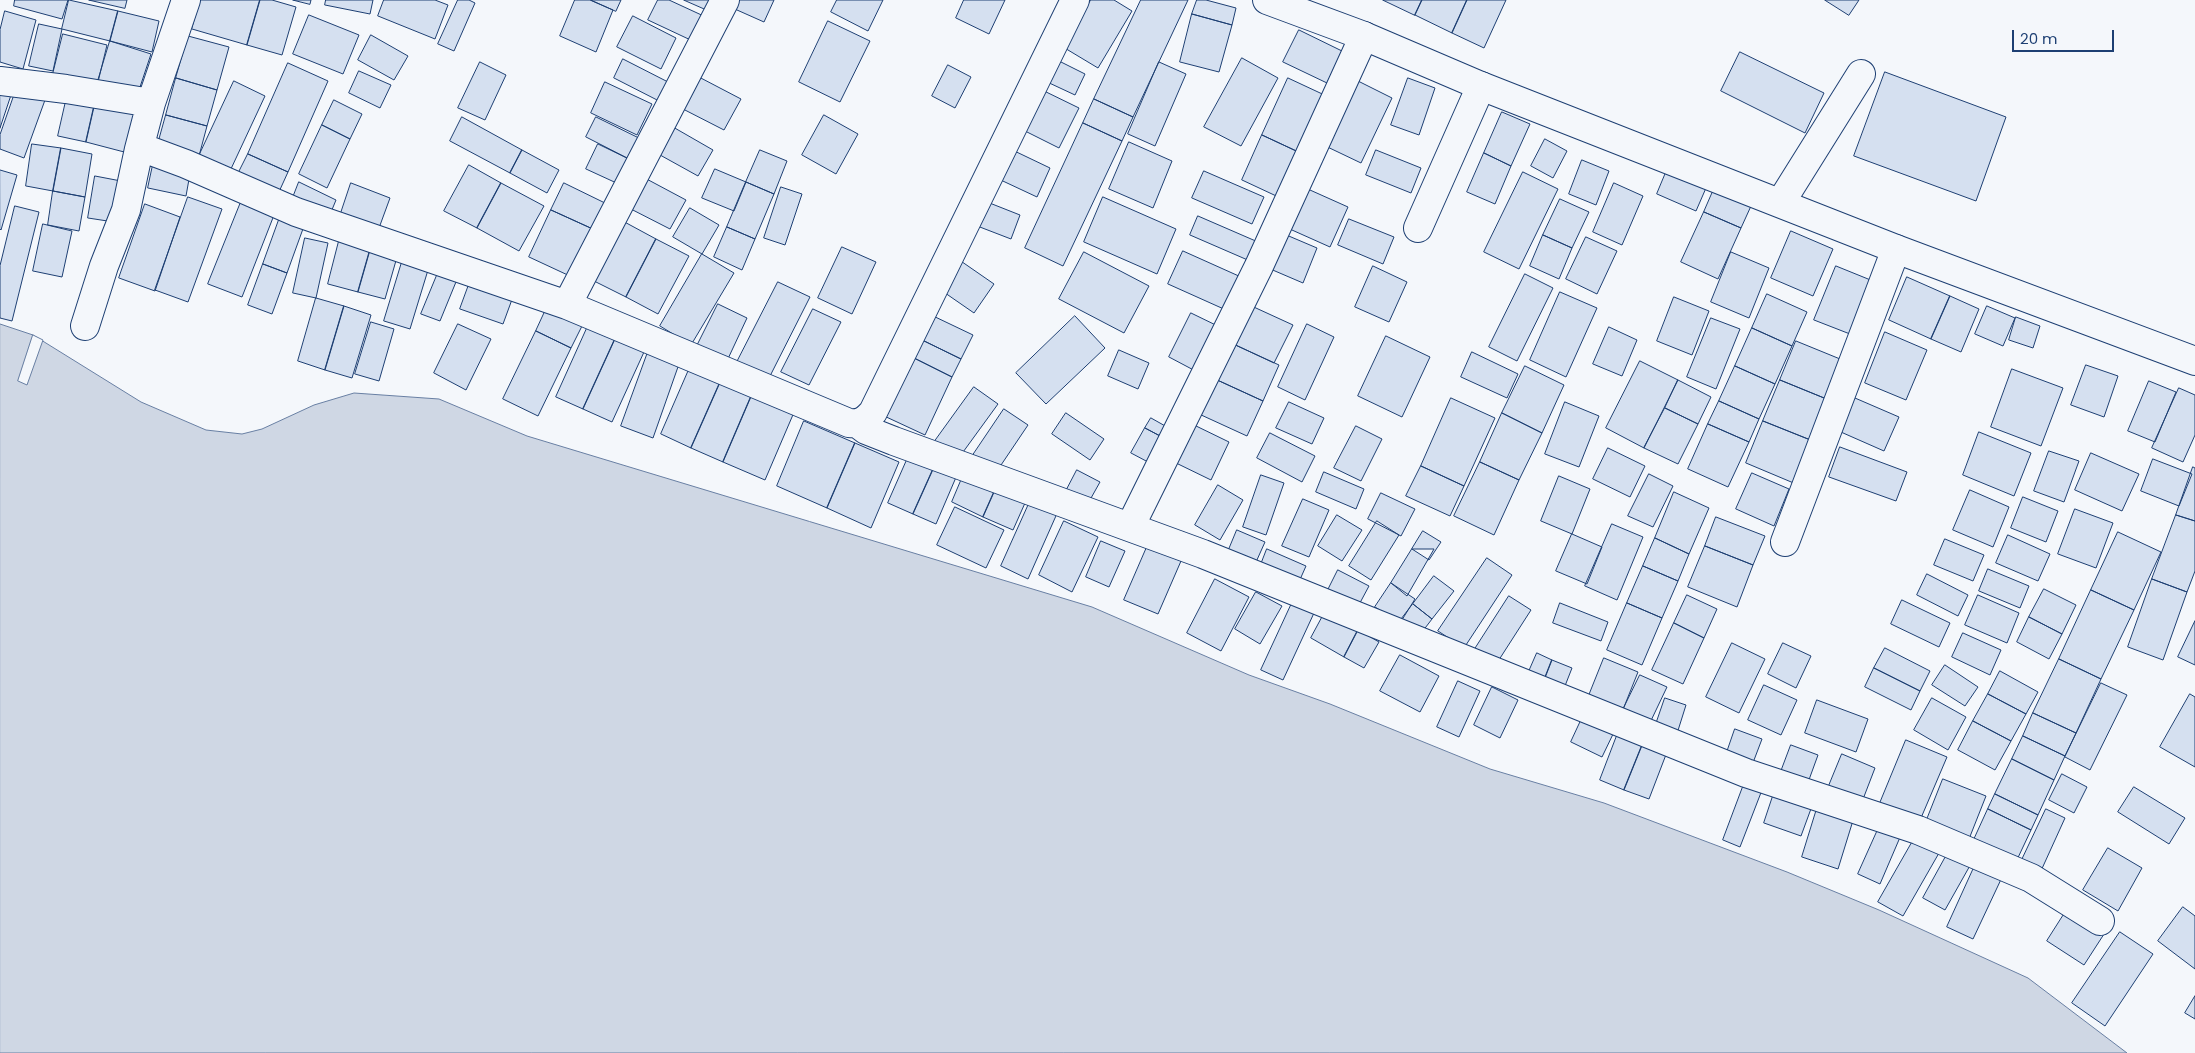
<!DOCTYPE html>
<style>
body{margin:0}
#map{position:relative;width:2195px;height:1053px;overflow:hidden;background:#f4f7fb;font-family:Poppins,sans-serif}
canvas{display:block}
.scale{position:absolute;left:2012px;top:30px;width:102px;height:22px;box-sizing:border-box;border:2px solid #1d3f73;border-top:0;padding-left:6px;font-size:15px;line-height:18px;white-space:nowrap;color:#1d3f73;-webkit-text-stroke:4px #f4f7fb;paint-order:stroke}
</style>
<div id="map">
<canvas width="2195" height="1053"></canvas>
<div class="scale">20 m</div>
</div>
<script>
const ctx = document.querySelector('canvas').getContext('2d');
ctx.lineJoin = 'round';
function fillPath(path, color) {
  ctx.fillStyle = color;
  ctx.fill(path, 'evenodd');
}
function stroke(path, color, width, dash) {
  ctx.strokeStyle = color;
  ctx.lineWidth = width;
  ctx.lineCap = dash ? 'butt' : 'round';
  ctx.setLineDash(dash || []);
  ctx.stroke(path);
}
const water = new Path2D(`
 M0 324 33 335 141 402 206 430 242 434 262 429 314 405 354 393 439 399 527 436 1092 607 1249 675 1330 704 1490 769 1604 803 1787 872 1879 910 2028 978 2127 1053H0Z`);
fillPath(water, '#cfd7e4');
stroke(water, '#687fa3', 1);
const pier = new Path2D(`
 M33 335 43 340 27 385 18 381Z`);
fillPath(pier, '#f4f7fb');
stroke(pier, '#687fa3', 1);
const building = new Path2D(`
 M15 0H68L62 19 14 6Z
 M69 0 118 11 110 41 62 29Z
 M89 0H127L125 8Z
 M200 0H260L247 45 192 29Z
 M260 0H272L296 7 282 55 247 45Z
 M293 0H311L310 4Z
 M326 0H373L370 14 325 5Z
 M384 0H435L448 5 435 39 378 16Z
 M458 0H469L475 3 454 51 438 44Z
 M575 0H590L613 10 596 52 560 36Z
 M591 0H621L616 11Z
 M658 0H669L708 18 697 43 648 20Z
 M684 0H717L712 12Z
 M731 0H774L764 22 728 6Z
 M837 0H883L868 31 831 12Z
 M964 0H1005L989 34 956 18Z
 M1091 0H1114L1132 11 1098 68 1063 47Z
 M1141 0H1188L1133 117 1094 99Z
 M1197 0H1206L1236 8 1232 25 1192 14Z
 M1383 0H1422L1415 15Z
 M1422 0H1467L1452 33 1415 15Z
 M1467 0H1506L1484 48 1452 33Z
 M1825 0H1859L1849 15Z
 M5 11 36 20 23 69 0 62V30Z
 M118 11 159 21 152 52 110 41Z
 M1192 14 1232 25 1219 72 1180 62Z
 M309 15 359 35 343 74 293 54Z
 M633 16 676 38 661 69 617 47Z
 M828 21 870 41 840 102 799 82Z
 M39 24 62 29 53 71 29 66Z
 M1299 30 1342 51 1327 83 1283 62Z
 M63 34 107 45 97 86 53 74Z
 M371 35 408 56 394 80 358 60Z
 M188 36 229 47 217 90 176 78Z
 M110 41 151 54 138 93 98 81Z
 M1740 52 1824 93 1805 133 1721 91Z
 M1242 58 1278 78 1241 146 1204 127Z
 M623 59 670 83 661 102 614 78Z
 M1055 59 1085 74 1075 95 1045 81Z
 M480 62 506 75 485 120 458 108Z
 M1159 62 1186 74 1155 146 1128 134Z
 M288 63 328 81 288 172 248 154Z
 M948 65 971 77 955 108 932 96Z
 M359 71 391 85 380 108 349 93Z
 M1885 72 2006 117 1976 201 1854 156Z
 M697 76 741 99 724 130 681 108Z
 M1348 76 1392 98 1361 163 1317 142Z
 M176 78 217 90 207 126 166 115Z
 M1288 78 1333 99 1307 156 1262 135Z
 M1408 78 1435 88 1419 135 1391 125Z
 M234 81 265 96 230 171 199 156Z
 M605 82 652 104 637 135 591 113Z
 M1040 89 1079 108 1059 148 1021 129Z
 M16 90 45 100 24 158 0 149V135Z
 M0 91 11 95 0 128Z
 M68 92 96 98 86 142 58 136Z
 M96 98 139 108 128 153 86 142Z
 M1094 99 1133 117 1122 141 1083 123Z
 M334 100 362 114 350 139 322 125Z
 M1502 112 1530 124 1511 166 1484 153Z
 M166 115 207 126 199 156 158 144Z
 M824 115 858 134 836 174 802 155Z
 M462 117 522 150 510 173 450 141Z
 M596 117 645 141 635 162 586 137Z
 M666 123 713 150 698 176 651 150Z
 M1083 123 1122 141 1063 266 1025 248Z
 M322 125 350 139 327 188 299 174Z
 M1262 135 1307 156 1287 201 1242 180Z
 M1545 139 1567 151 1553 178 1531 166Z
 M1129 142 1172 161 1153 208 1109 189Z
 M32 144 61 148 53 191 26 186Z
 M598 144 635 162 623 186 586 169Z
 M1004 146 1050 168 1037 197 990 175Z
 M61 148 92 154 85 197 53 191Z
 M522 150 559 170 547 193 510 173Z
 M760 150 787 161 774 194 746 182Z
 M1376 150 1421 168 1411 193 1366 175Z
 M1484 153 1511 166 1495 204 1467 192Z
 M248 154 288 172 278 194 237 176Z
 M154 160 191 168 186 196 148 188Z
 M1582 160 1609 171 1596 205 1569 194Z
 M469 165 501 183 477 228 444 211Z
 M715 169 746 182 734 211 702 198Z
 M0 170 17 175 1 230 0 229Z
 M1667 170 1706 188 1696 211 1657 194Z
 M1204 171 1264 197 1252 224 1192 198Z
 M1523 172 1558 189 1519 269 1484 252Z
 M95 176 121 181 114 222 88 218Z
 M641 176 686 200 670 229 625 206Z
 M299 182 336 200 329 217 292 200Z
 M746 182 774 194 755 239 727 227Z
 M351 183 390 198 379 228 341 213Z
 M501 183 544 206 519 251 477 228Z
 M564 183 607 204 595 230 551 210Z
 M1614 183 1643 196 1622 245 1593 232Z
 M1301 186 1348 207 1330 247 1283 226Z
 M781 187 802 194 785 245 764 238Z
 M1714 189 1751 206 1741 228 1704 212Z
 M53 191 85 197 79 231 48 225Z
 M188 197 222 209 188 302 155 290Z
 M243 197 276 210 242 297 208 284Z
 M1103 197 1176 229 1157 274 1084 242Z
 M1560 199 1589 212 1572 248 1543 235Z
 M982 200 1020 215 1011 239 972 224Z
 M145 204 180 217 155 291 119 278Z
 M15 206 39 212 12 321 0 318V266Z
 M690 208 719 225 702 254 673 237Z
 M551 210 595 230 572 277 529 257Z
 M1704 212 1741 228 1718 279 1681 262Z
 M1198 216 1258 242 1250 261 1190 235Z
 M280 217 304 226 287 273 263 264Z
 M619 219 656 239 626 297 588 278Z
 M1349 219 1394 237 1383 264 1338 245Z
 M43 224 72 231 62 277 33 271Z
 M727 227 755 239 742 270 714 257Z
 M1277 231 1317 248 1303 283 1261 265Z
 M1791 231 1833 249 1813 296 1771 278Z
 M1543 235 1572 248 1559 279 1530 266Z
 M1586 237 1617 251 1597 294 1566 279Z
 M305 238 328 243 316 298 293 293Z
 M656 239 689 256 658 314 626 297Z
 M339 241 370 250 358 292 328 284Z
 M842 247 876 262 852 314 818 298Z
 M370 250 397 257 385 299 358 292Z
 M1183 251 1241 277 1226 310 1168 284Z
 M1084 252 1149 286 1124 333 1059 299Z
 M1731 252 1769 268 1749 318 1711 302Z
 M702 254 734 273 691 345 660 326Z
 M955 257 994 284 974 313 935 286Z
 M402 262 428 270 410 329 384 321Z
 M263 264 287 273 272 314 248 305Z
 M1373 266 1407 282 1389 322 1355 307Z
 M1836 266 1873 281 1850 334 1814 320Z
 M440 268 458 277 440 321 421 314Z
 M1525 274 1553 288 1517 361 1489 347Z
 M1907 277 1950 296 1931 339 1889 320Z
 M471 279 514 294 503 324 460 309Z
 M778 282 810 297 767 382 735 366Z
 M1560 292 1597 308 1566 377 1530 360Z
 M1767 294 1807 312 1792 346 1752 328Z
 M1950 296 1979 309 1961 352 1931 339Z
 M1674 297 1709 311 1692 355 1657 341Z
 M316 298 344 306 325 370 298 361Z
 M1245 303 1293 325 1274 363 1227 341Z
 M718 304 747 318 726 363 696 348Z
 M548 305 584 322 571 348 536 331Z
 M344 306 371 315 352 378 325 370Z
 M1987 306 2015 318 2003 346 1975 334Z
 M813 309 841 322 809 385 781 372Z
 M1191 313 1226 330 1203 375 1169 357Z
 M929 314 973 335 961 359 918 338Z
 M1075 316 1105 348 1046 404 1016 373Z
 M2016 317 2040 326 2033 348 2009 340Z
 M1711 318 1740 329 1716 389 1687 377Z
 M371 322 394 329 379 381 355 374Z
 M458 324 491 339 466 390 434 373Z
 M1307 324 1334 337 1305 400 1278 387Z
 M588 326 615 339 583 409 556 397Z
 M1609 327 1637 340 1622 376 1593 364Z
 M1752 328 1792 346 1775 384 1735 366Z
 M536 331 571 348 538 416 503 399Z
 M1885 332 1927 350 1906 400 1865 383Z
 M1386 336 1430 357 1402 417 1358 396Z
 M918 338 961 359 952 377 910 356Z
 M615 339 644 352 612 422 583 409Z
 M1796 341 1845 361 1829 400 1780 380Z
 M1231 343 1279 365 1263 401 1215 379Z
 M1119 350 1149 363 1138 389 1108 376Z
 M648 352 679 364 653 438 621 426Z
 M1472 352 1518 374 1507 398 1461 377Z
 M910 356 952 377 925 435 882 415Z
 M1640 361 1678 380 1644 448 1606 428Z
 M691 365 722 378 691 448 661 434Z
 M2086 365 2118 376 2104 417 2071 405Z
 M1525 366 1564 385 1542 433 1502 413Z
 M1735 366 1775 384 1759 419 1719 401Z
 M2012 369 2063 388 2041 446 1991 427Z
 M722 378 753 392 723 462 691 448Z
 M1215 379 1263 401 1247 436 1199 414Z
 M1678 380 1711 397 1698 424 1665 408Z
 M1780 380 1829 400 1813 441 1763 421Z
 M2149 381 2176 392 2155 442 2128 431Z
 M974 387 998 404 958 459 935 441Z
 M2179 388 2195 395V435L2183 462 2152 448Z
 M753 392 795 410 765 480 723 462Z
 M1848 395 1899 417 1884 451 1834 429Z
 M1451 398 1495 418 1464 486 1421 466Z
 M1719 401 1759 419 1749 442 1708 424Z
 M1289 402 1324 418 1312 444 1276 428Z
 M1565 402 1599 416 1579 467 1545 454Z
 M1665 408 1698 424 1678 464 1644 448Z
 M1004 409 1028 425 997 471 973 455Z
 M1066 413 1104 439 1090 460 1052 434Z
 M1502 413 1542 433 1519 480 1480 462Z
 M1151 418 1167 427 1162 437 1145 428Z
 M804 421 855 443 827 508 777 486Z
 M1763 421 1813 441 1796 484 1746 463Z
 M1192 424 1229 442 1211 480 1174 462Z
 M1708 424 1749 442 1728 487 1688 469Z
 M1356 426 1382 439 1361 481 1334 468Z
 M1145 428 1162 437 1148 462 1131 453Z
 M1979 432 2031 453 2014 496 1963 475Z
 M1270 433 1315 456 1302 482 1257 458Z
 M855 443 899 462 871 528 827 508Z
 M1840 447 1907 472 1896 501 1829 477Z
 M1608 448 1645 466 1630 497 1593 479Z
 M2049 451 2079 461 2064 502 2034 491Z
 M910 453 935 465 913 514 888 503Z
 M2091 453 2139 474 2122 511 2075 490Z
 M2153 459 2192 474 2179 506 2141 491Z
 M1480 462 1519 480 1494 535 1454 516Z
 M935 465 957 475 936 524 913 514Z
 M1421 466 1464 486 1450 516 1406 496Z
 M2193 467 2195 468V521L2176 515Z
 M1077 470 1100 482 1086 507 1064 495Z
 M1324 472 1364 489 1356 509 1316 492Z
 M1752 473 1789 489 1774 526 1736 509Z
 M1649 474 1673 486 1653 527 1628 516Z
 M1261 475 1284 483 1266 535 1243 527Z
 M963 476 995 490 983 517 952 502Z
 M1559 476 1590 489 1572 534 1541 521Z
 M1218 485 1243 500 1220 540 1195 525Z
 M995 490 1025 503 1013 530 983 517Z
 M1970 490 2009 507 1993 547 1953 530Z
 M1674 492 1709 508 1689 554 1655 538Z
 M1381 493 1415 509 1401 536 1368 519Z
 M1032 497 1059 509 1028 579 1001 566Z
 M2023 497 2058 511 2046 542 2011 528Z
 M1303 499 1329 510 1309 557 1282 546Z
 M955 507 1004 530 986 568 937 545Z
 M2075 509 2113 523 2096 568 2058 554Z
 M1337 515 1362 530 1342 561 1318 546Z
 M2176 515 2195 521V571L2187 592 2152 579Z
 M1716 517 1765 536 1753 565 1705 546Z
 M1064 521 1098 537 1072 592 1039 575Z
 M1377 521 1399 535 1371 580 1349 566Z
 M1612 524 1643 537 1617 600 1585 586Z
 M1237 530 1265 542 1252 571 1225 559Z
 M1423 531 1441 542 1429 560 1412 549Z
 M2118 532 2161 552 2134 610 2091 590Z
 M1572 534 1602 547 1587 584 1556 571Z
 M2008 535 2050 554 2038 581 1996 563Z
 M1655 538 1689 554 1678 581 1643 566Z
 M1945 539 1984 555 1973 581 1934 565Z
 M1101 541 1125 551 1109 587 1086 577Z
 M1705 546 1753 565 1737 607 1688 587Z
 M1147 547 1181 561 1158 614 1124 600Z
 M1267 549 1306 566 1298 584 1260 567Z
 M1412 549H1434L1407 596 1391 583Z
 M1487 558 1512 575 1464 648 1438 631Z
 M1643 566 1678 581 1662 618 1627 603Z
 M1988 569 2029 586 2020 608 1979 591Z
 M1338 570 1369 586 1354 614 1324 598Z
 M1927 574 1968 595 1958 616 1917 595Z
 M1434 576 1454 591 1432 619 1413 604Z
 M1215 579 1249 597 1221 651 1187 633Z
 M2152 579 2187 592 2163 660 2128 647Z
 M1391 583 1415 599 1400 623 1375 607Z
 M2044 589 2076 605 2062 634 2029 617Z
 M2091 590 2134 610 2101 679 2059 659Z
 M1256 592 1282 606 1260 644 1235 629Z
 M1687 595 1717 609 1704 638 1674 623Z
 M1978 595 2019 613 2007 643 1965 625Z
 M1509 596 1531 610 1495 666 1473 652Z
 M1902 600 1950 623 1939 647 1891 624Z
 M1292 603 1314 613 1283 680 1261 670Z
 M1560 603 1608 622 1601 641 1553 623Z
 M1627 603 1662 618 1642 665 1607 650Z
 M1413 604 1432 619 1419 636 1400 621Z
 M1325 612 1358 630 1344 657 1311 638Z
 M2029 617 2062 634 2049 659 2017 642Z
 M2195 621V665L2178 657Z
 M1674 623 1704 638 1683 684 1652 670Z
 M1358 630 1379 642 1364 668 1344 657Z
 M1963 633 2001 650 1990 675 1952 657Z
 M1732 643 1765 659 1739 713 1706 697Z
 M1783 643 1811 656 1796 688 1768 674Z
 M1885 648 1930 671 1920 691 1874 668Z
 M1537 653 1552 660 1543 683 1527 676Z
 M1400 655 1439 676 1420 712 1380 691Z
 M1604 658 1638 672 1620 717 1586 703Z
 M2059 659 2101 679 2076 733 2033 713Z
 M1552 660 1572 668 1563 691 1543 683Z
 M1945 665 1978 687 1965 706 1932 685Z
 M1874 668 1920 691 1911 710 1865 687Z
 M2000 671 2038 692 2026 714 1988 694Z
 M1640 675 1667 687 1647 729 1620 716Z
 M1458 681 1480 691 1459 737 1437 727Z
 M2101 683 2127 695 2090 770 2065 757Z
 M1764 685 1797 700 1781 735 1748 720Z
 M1492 687 1518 700 1500 738 1474 725Z
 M1988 694 2026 714 2011 741 1973 721Z
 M2190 694 2195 697V767L2160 747Z
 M1665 698 1686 705 1675 740 1653 733Z
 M1932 698 1966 717 1948 750 1914 730Z
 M1817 700 1868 719 1856 752 1805 733Z
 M2033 713 2076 733 2065 756 2023 736Z
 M1584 714 1615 730 1602 757 1571 742Z
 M1973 721 2011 741 1995 770 1958 750Z
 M1735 729 1762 739 1751 768 1725 758Z
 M1618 733 1643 743 1624 790 1600 780Z
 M2023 736 2065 756 2054 780 2012 759Z
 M1906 740 1947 757 1918 825 1878 808Z
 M1643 743 1667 752 1649 799 1624 790Z
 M1791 745 1818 755 1806 788 1779 777Z
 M1842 754 1875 768 1860 807 1826 793Z
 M2012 759 2054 780 2038 815 1995 794Z
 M2062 774 2087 787 2074 813 2049 800Z
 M1943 779 1986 796 1969 839 1926 822Z
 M1744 784 1762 790 1740 847 1723 840Z
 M2134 787 2185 818 2169 844 2118 812Z
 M1774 793 1812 806 1801 836 1764 823Z
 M1995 794 2038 815 2031 830 1988 809Z
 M1819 802 1855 814 1838 869 1802 857Z
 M1988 809 2031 830 2015 864 1972 844Z
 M2046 809 2065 818 2040 873 2020 864Z
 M1880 825 1901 835 1880 884 1858 874Z
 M1914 839 1939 853 1903 916 1878 902Z
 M2108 848 2142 868 2118 911 2083 890Z
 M1950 849 1972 862 1945 910 1923 898Z
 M1977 861 2004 873 1973 939 1947 927Z
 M2183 907 2195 916V969L2158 941Z
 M2068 908 2106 931 2084 965 2047 941Z
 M2120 932 2153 954 2105 1026 2072 1003Z
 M2195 996V1019L2185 1013Z`);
fillPath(building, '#d5e0f0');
stroke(building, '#1d3f73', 1);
const street = new Path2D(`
 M186 0 151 103 139 149 151 151 186 164 296 212 567 305 849 423C860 424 865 421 873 412L1075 0
 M0 81 66 89 151 103
 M1781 202 1861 74
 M1418 228 1481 86
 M567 305 725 0
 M85 326 104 266 126 210 139 149
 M858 424 866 430 894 441 1203 554 1746 773 1918 830 2031 878 2100 921
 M1130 527 1259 266 1364 36
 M1785 542 1896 249`);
const secondary = new Path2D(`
 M1267 0 1364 36 1481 86 1896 249 2195 361`);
stroke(street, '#1d3f73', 30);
stroke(secondary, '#1d3f73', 30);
stroke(street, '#f4f7fb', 28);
stroke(secondary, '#f4f7fb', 28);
</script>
